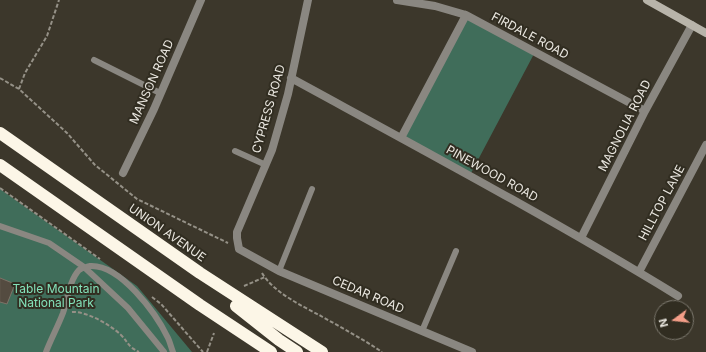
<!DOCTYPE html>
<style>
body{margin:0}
#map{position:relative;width:706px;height:352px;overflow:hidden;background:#3c372b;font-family:Inter,sans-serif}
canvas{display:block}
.north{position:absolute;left:654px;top:300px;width:40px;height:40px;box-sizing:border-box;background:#312d21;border:1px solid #7b776d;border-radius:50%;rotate:255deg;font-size:11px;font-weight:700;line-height:16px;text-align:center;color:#eae7e0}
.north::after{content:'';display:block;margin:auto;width:14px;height:18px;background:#f49e88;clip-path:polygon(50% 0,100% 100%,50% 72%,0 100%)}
</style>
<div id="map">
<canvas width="706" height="352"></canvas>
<div class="north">N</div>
</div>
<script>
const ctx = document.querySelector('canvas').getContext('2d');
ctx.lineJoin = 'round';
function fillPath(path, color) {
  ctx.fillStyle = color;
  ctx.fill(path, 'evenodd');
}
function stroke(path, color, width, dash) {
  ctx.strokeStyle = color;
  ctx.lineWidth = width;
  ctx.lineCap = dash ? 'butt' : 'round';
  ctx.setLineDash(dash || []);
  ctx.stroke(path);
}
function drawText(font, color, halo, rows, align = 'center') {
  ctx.font = font + ' Inter,sans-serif';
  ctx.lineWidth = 4;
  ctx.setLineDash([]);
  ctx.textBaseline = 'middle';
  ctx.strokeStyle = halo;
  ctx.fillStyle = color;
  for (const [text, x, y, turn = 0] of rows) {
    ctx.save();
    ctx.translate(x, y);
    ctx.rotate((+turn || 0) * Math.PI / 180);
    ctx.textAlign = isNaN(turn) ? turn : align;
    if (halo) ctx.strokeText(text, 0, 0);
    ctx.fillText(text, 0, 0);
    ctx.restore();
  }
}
fillPath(new Path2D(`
 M466 15 535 52 470 175 401 138Z
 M0 189 137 286 192 352H0Z`), '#406d5a');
const building = new Path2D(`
 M0 278 15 284 7 304 0 302Z`);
fillPath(building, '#544b40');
stroke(building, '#7d7368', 1);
stroke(new Path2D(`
 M0 78 19 89 67 133 95 165 137 199 228 243
 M19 89 25 73 47 36 59 0
 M0 188 100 259
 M262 273C273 292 302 306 321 316 342 328 363 339 382 352
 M244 286 265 277
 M152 297 161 304 203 352
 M72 312C86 311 111 325 121 335 129 343 127 346 139 352
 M207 352 214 333`), '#959187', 2, [4, 2]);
stroke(new Path2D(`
 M94 60 160 93
 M235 151 266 165
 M0 226 49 243 84 267 128 308 164 352
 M279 271 312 189
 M422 331 456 251
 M46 352C51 339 58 326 63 313 68 299 69 281 79 270 83 267 85 267 90 266 120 264 156 313 168 338 170 342 171 347 173 352`), '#8a8781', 6);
stroke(new Path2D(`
 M308 0 288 94 272 150 237 232V238L239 249 279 271 472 352
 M397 0 435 6 466 15 645 111
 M291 78C421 149 552 219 678 296
 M401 138 466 15
 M123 173 154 109 201 0
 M581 238 645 111 692 25
 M639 272 706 145`), '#8a8781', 8);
stroke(new Path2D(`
 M647 0 706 33`), '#b8b4aa', 8);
stroke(new Path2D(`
 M0 133 200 273 322 352
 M0 165 200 305 271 352
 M236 306 279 340 297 352`), '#fcf6e7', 12);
drawText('12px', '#eae7e0', '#312d21', [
 ["FIRDALE ROAD",530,36,28],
 ["MANSON ROAD",152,82,-66],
 ["CYPRESS ROAD",269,109,-74],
 ["MAGNOLIA ROAD",625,126,-63],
 ["PINEWOOD ROAD",492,174,29],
 ["HILLTOP LANE",662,203,-62],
 ["UNION AVENUE",167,233,35],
 ["CEDAR ROAD",368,295,23]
]);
drawText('12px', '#83e1b9', '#312d21', [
 ["Table Mountain",56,289],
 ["National Park",56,303]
]);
</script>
